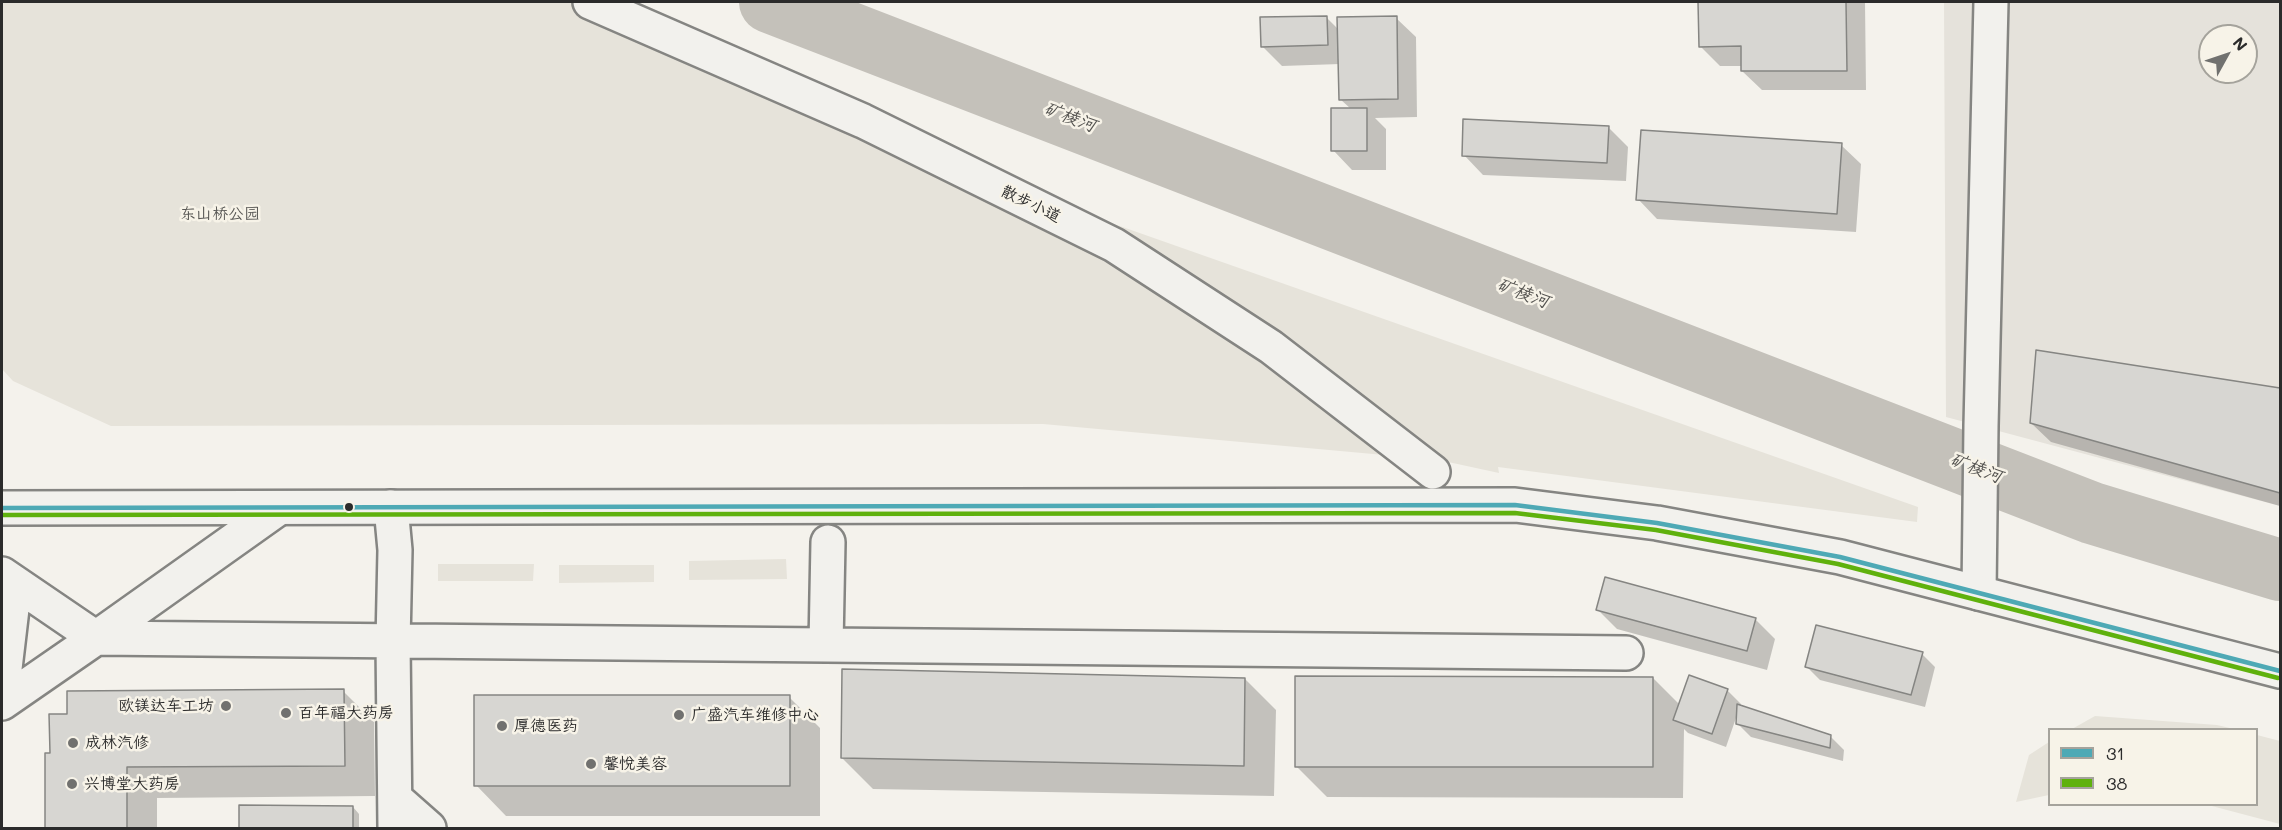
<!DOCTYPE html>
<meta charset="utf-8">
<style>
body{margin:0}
#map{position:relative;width:2282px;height:830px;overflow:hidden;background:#f4f2ec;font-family:Mali,sans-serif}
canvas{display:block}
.frame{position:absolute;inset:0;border:3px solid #2b2b2b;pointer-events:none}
.legend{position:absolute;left:2048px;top:728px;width:210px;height:78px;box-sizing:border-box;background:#f7f3e8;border:2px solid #a5a39c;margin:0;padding:8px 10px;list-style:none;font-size:18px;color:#2b2b2b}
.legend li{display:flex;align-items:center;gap:12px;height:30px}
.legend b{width:30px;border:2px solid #a5a39c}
.north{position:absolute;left:2198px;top:24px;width:60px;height:60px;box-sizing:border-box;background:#f7f3e8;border:2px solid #a5a39c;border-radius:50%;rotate:50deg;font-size:16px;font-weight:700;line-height:24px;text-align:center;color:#2b2b2b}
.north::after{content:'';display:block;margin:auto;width:21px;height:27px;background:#71716f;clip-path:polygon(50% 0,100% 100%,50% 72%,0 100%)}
</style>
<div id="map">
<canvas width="2282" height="830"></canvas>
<div class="frame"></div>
<ul class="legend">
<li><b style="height:8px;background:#4ea9b5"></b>31</li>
<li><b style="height:8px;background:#5fb10d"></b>38</li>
</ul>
<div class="north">N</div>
</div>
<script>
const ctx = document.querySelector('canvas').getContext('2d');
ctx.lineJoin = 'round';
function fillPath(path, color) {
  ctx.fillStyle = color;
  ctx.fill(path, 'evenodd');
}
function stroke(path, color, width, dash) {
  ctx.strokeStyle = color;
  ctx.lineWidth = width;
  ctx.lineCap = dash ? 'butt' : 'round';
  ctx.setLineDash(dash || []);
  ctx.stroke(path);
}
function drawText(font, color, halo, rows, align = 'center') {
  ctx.font = font + ' Mali,"LXGW WenKai TC",sans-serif';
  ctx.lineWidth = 5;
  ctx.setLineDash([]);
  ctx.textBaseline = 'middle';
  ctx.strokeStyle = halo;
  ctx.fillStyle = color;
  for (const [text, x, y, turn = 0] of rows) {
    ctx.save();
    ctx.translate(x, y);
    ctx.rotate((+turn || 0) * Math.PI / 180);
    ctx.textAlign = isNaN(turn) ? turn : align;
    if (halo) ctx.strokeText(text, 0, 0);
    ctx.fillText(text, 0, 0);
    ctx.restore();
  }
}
fillPath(new Path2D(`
 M1944 2H2280V506L1946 417ZM2210 36H2246V72H2210Z`), '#e5e2db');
fillPath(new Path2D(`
 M2 2H636L1097 218 1918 507 1917 522 1498 467 1499 473 1439 460 1043 424 111 426 13 381 2 369Z
 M786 559 787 579 689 580V561Z
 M438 564H534L533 581H438Z
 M559 565H654V582L559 583Z
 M2095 716 2217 725 2234 729H2072Z
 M2257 735 2280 741V824L2208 805 2256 804Z
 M2049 742V795L2016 802 2029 755Z`), '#e6e3da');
fillPath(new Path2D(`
 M1700 2H1865L1866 90H1762L1742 71V66H1720L1700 46Z
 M1327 18 1339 30 1396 18 1416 37 1417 117 1375 118 1386 129V170H1352L1333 150 1351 109 1340 99V64L1282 66 1262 46Z
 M1608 127 1628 147 1626 181 1483 175 1464 155Z
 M1841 145 1861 164 1856 232 1657 219 1638 199Z
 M2037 352 2280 390V506L2051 442 2031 423Z
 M1597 609 1755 619 1775 639 1767 670 1617 629Z
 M1922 654 1935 667 1925 707 1820 680 1807 667Z
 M1653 678 1680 705 1727 690 1741 704 1740 707 1830 736 1844 750 1843 761 1751 737 1737 723V715L1726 747 1688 733 1684 729 1683 798 1327 797 1296 766Z
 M1245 679 1276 710 1274 796 873 789 842 758Z
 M343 691 374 722 375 796 157 798V828H46V754H51L68 715Z
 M789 697 820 728V816H506L476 785Z
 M240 807H353L359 814V828H240Z`), '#0003');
stroke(new Path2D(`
 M770 2 2092 513 2280 570`), '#c4c1ba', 62);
const building = new Path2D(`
 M1698 2H1846L1847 71H1741V46L1699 47Z
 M1327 16 1328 45 1261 47 1260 17Z
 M1397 16 1398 99 1339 100 1337 17Z
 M1331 108H1367V151H1331Z
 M1463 119 1609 126 1607 163 1462 156Z
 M1641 130 1842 143 1837 214 1636 200Z
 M2036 350 2280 388V493L2030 423Z
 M1605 577 1756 618 1747 651 1596 610Z
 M1816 625 1923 652 1911 695 1805 667Z
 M842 669 1245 678 1244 766 841 758Z
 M1689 675 1728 689 1712 734 1673 720Z
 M1295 676 1653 677V767H1295Z
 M344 689 345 766 127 767V828H45V753H50L49 714H67V691Z
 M474 695H790V786H474Z
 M1737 704 1831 735 1830 748 1736 724Z
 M239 805 353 806V828H239Z`);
fillPath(building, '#d7d6d2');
stroke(building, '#858582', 1.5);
const minor = new Path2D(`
 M590 2 863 121 1114 245 1271 347 1433 472
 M391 507 395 550 393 642 395 828
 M828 542 826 645 1626 653
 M2 574 96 638 279 508
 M1979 593 1981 426 1991 2
 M2 694 15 583
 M2 703 96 638 826 645
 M395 798 429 828`);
const major = new Path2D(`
 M2 508 1515 505 1657 523 1840 557 2280 671`);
stroke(minor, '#858582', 38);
stroke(major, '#858582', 38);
stroke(minor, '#f2f1ed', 33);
stroke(major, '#f2f1ed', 33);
stroke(new Path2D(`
 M2 508 1515 505 1657 523 1840 557 2280 671`), '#4ea9b5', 4.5);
stroke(new Path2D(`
 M2 515 1515 513 1656 530 1838 564 2278 678`), '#5fb10d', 4.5);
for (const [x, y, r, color] of [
 [349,507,5,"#2b2b2b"],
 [226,706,6,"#71716f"],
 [286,713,6,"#71716f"],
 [679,715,6,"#71716f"],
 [502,726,6,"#71716f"],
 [73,743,6,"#71716f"],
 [591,764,6,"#71716f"],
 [72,784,6,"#71716f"]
]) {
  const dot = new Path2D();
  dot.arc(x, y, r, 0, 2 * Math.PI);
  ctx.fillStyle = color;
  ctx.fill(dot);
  stroke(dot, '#f7f3e8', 2);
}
drawText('16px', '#2b2b2b', '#f7f3e8', [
 ["散步小道",1031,204,26]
]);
drawText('16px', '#575653', '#f7f3e8', [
 ["东山桥公园",220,214]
]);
drawText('16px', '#2b2b2b', '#f7f3e8', [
 ["欧镁达车工坊",214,706,"right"],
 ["百年福大药房",298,713],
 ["广盛汽车维修中心",691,715],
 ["厚德医药",514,726],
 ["成林汽修",85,743],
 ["馨悦美容",603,764],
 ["兴博堂大药房",84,784]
], 'left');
drawText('italic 18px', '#53524f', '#f7f3e8', [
 ["矿棱河",1070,117,21],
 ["矿棱河",1523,293,21],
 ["矿棱河",1976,468,21]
]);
</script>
